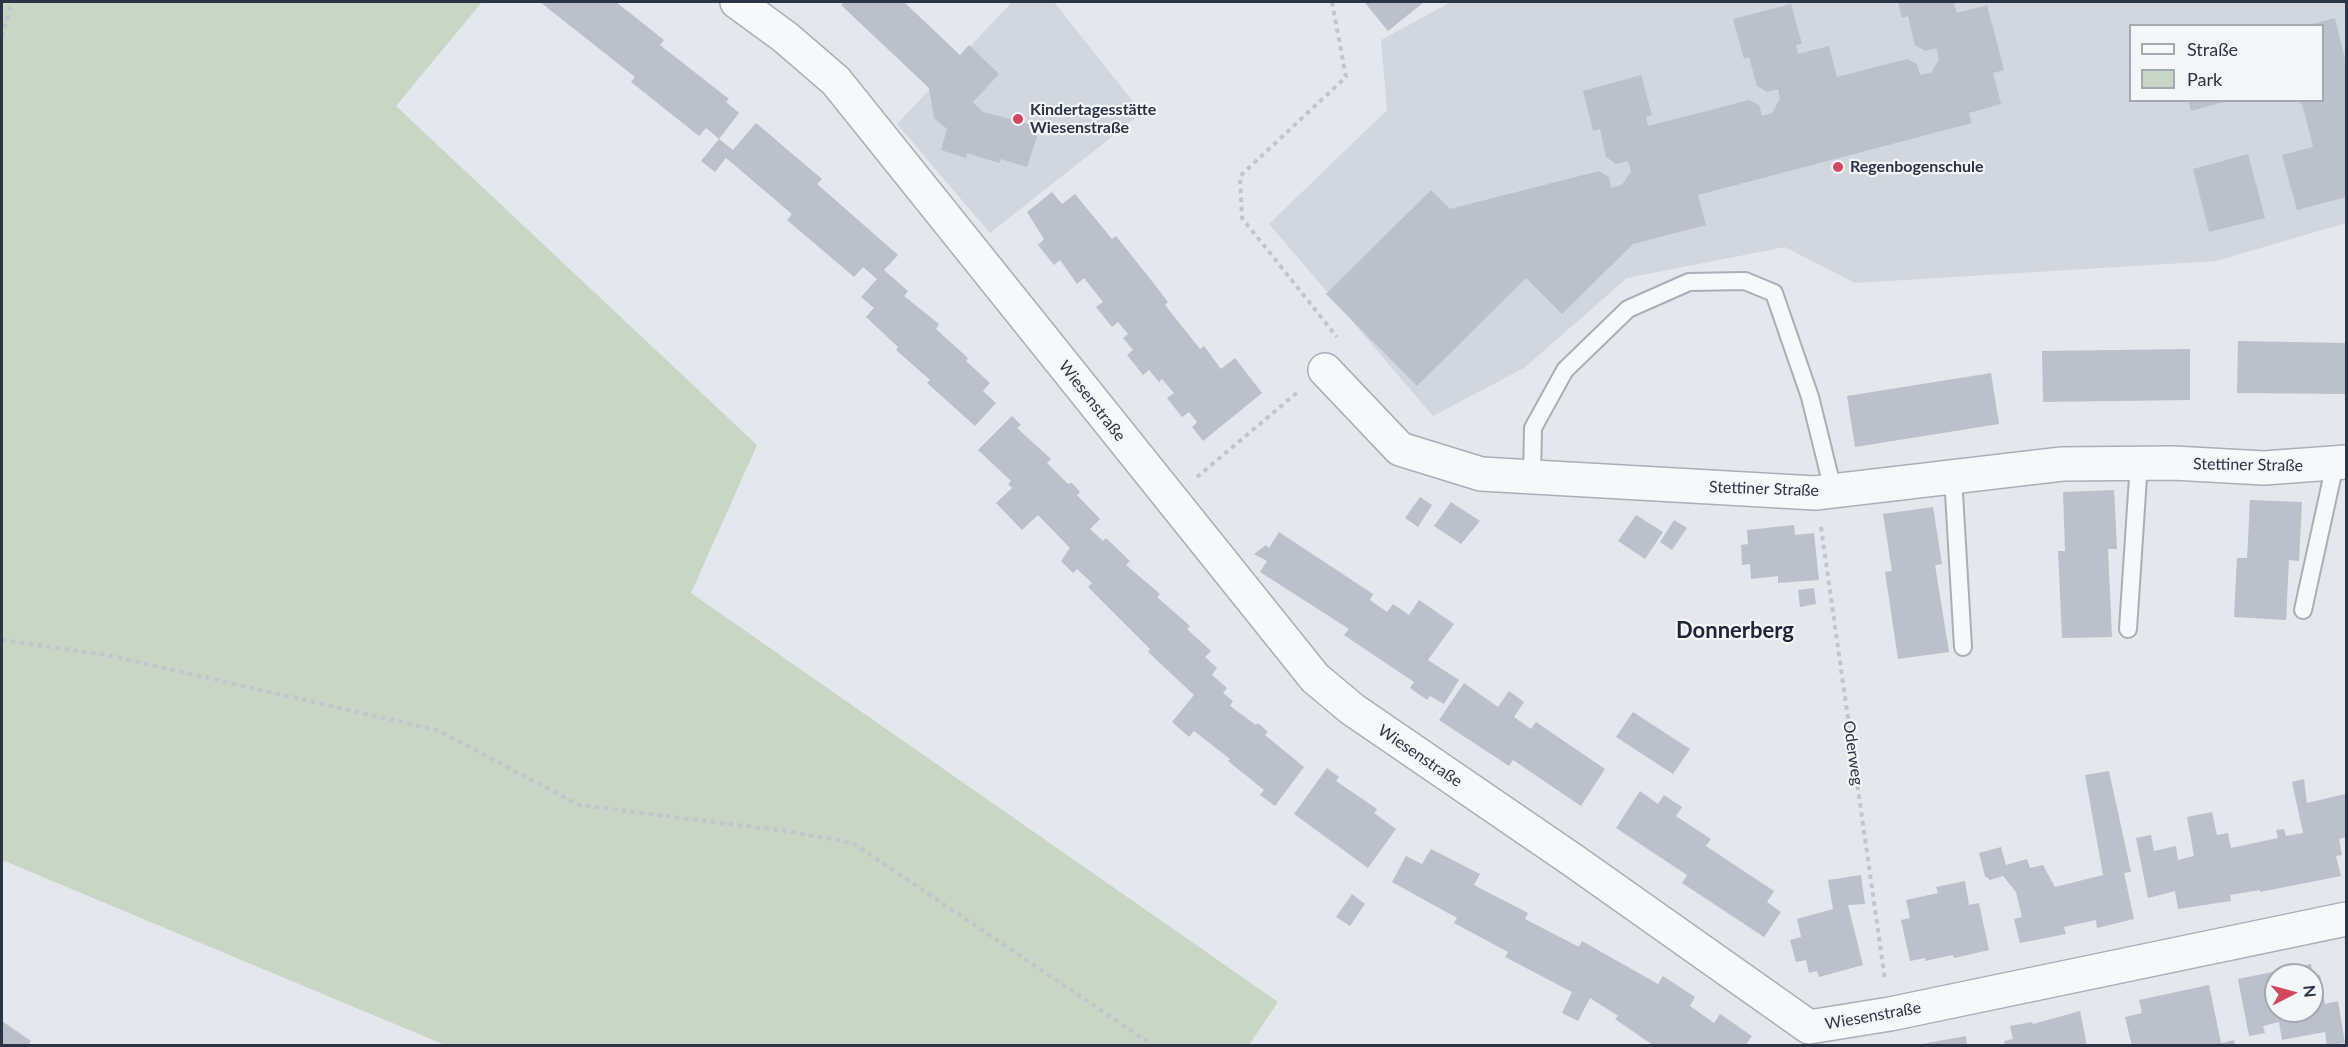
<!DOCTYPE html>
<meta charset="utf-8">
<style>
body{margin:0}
#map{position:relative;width:2348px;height:1047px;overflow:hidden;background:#e4e7ec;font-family:Lato,sans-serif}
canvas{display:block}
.frame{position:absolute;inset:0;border:3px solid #2b3445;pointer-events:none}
.legend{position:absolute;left:2129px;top:24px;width:195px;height:78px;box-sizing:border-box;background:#f4f6f9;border:2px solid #a4a8b1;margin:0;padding:8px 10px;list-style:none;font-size:18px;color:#2b3445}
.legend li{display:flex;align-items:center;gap:12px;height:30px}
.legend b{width:30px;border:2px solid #a4a8b1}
.north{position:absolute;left:2264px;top:963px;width:60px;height:60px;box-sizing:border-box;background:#f4f6f9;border:2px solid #a4a8b1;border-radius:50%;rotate:84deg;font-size:16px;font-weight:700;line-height:24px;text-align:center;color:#2b3445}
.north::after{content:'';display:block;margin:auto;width:21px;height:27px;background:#d1495b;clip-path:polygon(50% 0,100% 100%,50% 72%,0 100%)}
</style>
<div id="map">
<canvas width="2348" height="1047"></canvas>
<div class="frame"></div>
<ul class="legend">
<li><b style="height:8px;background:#f7f8fa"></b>Straße</li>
<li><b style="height:16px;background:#c9d6c5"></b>Park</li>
</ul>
<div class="north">N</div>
</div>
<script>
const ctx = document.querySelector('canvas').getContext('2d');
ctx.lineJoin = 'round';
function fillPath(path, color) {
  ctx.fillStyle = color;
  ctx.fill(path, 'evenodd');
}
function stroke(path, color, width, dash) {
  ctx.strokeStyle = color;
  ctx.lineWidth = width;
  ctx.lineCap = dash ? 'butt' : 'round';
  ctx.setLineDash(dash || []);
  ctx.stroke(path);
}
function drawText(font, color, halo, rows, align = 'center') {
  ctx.font = font + ' Lato,sans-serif';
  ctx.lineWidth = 4.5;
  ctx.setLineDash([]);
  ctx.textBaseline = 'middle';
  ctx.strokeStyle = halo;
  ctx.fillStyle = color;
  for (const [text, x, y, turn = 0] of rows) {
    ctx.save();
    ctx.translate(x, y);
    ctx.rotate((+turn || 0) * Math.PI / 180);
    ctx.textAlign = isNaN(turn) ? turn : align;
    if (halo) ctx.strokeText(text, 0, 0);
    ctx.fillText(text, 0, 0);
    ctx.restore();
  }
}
fillPath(new Path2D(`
 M1012 2H1054L1142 113 990 233 897 124Z
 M1451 2H2346V223L2216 261 1855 283 1785 247 1627 278 1524 368 1433 416 1269 224 1387 110 1381 40ZM2130 26H2322V100H2130Z`), '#d2d6de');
fillPath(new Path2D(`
 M2 2H482L396 106 757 445 691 593 1278 1002 1249 1045H445L2 860Z`), '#c9d6c5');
fillPath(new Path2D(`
 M540 2H616L664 40 660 45 729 99 726 102 739 113 719 139 706 128 699 136 631 82 635 77Z
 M844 2H904L960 55 969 45 999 74 973 102 983 112 1040 127 1027 167 1001 159 999 163 967 153 966 158 941 150 947 129 934 118 929 88 841 5Z
 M1367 2H1424L1388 31 1365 3Z
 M1898 2H1961L1954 4 1957 13 1987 5 2004 70 1993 73 2001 104 1969 113 1972 123 1698 195 1706 225 1633 244 1562 314 1526 278 1417 386 1326 294 1431 190 1450 209 1599 171 1609 177 1611 188 1622 185 1631 171 1628 161 1616 164 1606 157 1600 129 1593 131 1583 91 1641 75 1652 115 1646 117 1648 126 1749 100 1759 105 1762 116 1772 113 1780 99 1778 89 1767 92 1757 86 1749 57 1744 59 1733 19 1791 4 1802 44 1796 45 1798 54 1829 46 1837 77 1907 59 1917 64 1920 75 1931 73 1939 59 1936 48 1925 51 1915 45 1908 16 1902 18Z
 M2335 18 2346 63V197L2297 210 2282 155 2313 147 2302 104 2297 100H2322V26L2309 25Z
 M2188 100H2227V101L2191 111Z
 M756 123 822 179 817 184 898 255 884 270 908 291 904 296 939 324 936 329 968 358 966 361 990 383 983 391 996 403 975 426 927 383 930 380 896 350 898 347 866 317 874 308 861 297 877 279 863 267 854 277 787 220 792 214 726 158 715 172 701 161 719 139 733 150Z
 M2248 154 2265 218 2209 232 2193 169Z
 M1052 192 1062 204 1075 194 1112 239 1116 236 1151 280 1168 302 1165 305 1200 349 1204 346 1221 369 1235 358 1262 393 1203 441 1192 427 1197 422 1189 412 1182 417 1167 398 1174 393 1162 379 1159 382 1149 370 1143 375 1127 355 1133 350 1123 338 1128 334 1118 322 1112 327 1096 307 1103 302 1084 278 1077 284 1060 260 1054 265 1038 245 1044 239 1027 212Z
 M2238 341 2346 343V394L2237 393Z
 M2190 349V400L2043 402 2042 351Z
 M1991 373 1999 424 1855 447 1847 396Z
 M1012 416 1021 425 1017 428 1051 459 1047 463 1068 484 1072 483 1080 492 1077 495 1100 519 1090 529 1103 541 1106 538 1130 561 1126 565 1160 594 1157 597 1190 626 1187 629 1211 651 1205 657 1217 668 1212 675 1227 688 1223 693 1233 701 1230 706 1256 725 1258 723 1268 732 1265 735 1304 767 1275 806 1260 795 1264 790 1228 761 1230 759 1194 731 1189 737 1172 722 1194 695 1148 652 1150 649 1088 587 1092 583 1077 569 1073 573 1061 561 1070 548 1038 515 1022 530 996 503 1012 488 1008 484 1011 481 978 450Z
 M2114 490 2117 549H2108L2112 637 2062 638 2058 551H2065L2063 492Z
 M1420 497 1432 505 1418 527 1405 518Z
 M2250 500 2302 502 2299 561 2289 560 2286 620 2234 617 2237 558H2247Z
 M1451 502 1480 521 1461 544 1434 526Z
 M1933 507 1942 564 1935 565 1949 652 1898 659 1885 572 1892 571 1883 514Z
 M1636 515 1663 532 1645 559 1618 541Z
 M1674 520 1687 528 1672 550 1660 542Z
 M1794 525 1795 535 1814 533 1819 580 1778 583V576L1751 579 1750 564 1742 565 1741 545 1748 544 1747 530Z
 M1279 532 1373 594 1370 600 1387 612 1393 604 1409 615 1419 600 1454 624 1428 660 1459 680 1444 704 1430 696 1427 700 1410 688 1414 682 1344 635 1349 629 1260 572 1267 561 1254 554 1266 545 1269 548Z
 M1814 588 1816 604 1800 607 1798 590Z
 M1464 683 1498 707 1509 691 1524 702 1514 717 1531 729 1536 722 1605 769 1581 806 1513 760 1509 766 1439 720Z
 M1633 712 1690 749 1673 774 1616 737Z
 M1327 768 1339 777 1336 781 1377 809 1374 813 1396 829 1368 868 1294 814Z
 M2109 771 2131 872 2124 873 2134 919 2097 928 2096 920 2064 927 2066 934 2020 943 2014 919 2022 917 2016 892 2003 876 1990 880 1985 876 1979 853 2001 847 2006 865 2027 859 2030 868 2043 865 2055 887 2103 875 2085 775Z
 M2304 779 2307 803 2345 794 2346 837 2339 839 2342 855 2336 856 2341 876 2260 892V890L2230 895 2231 901 2178 909 2175 891 2148 898 2136 838 2151 835 2154 851 2176 846 2178 860 2194 856 2187 817 2212 812 2217 835 2228 833 2231 848 2278 838 2276 830 2284 829 2286 836 2303 833 2292 782Z
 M1640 791 1658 804 1664 795 1682 807 1676 816 1711 839 1706 846 1774 891 1767 902 1781 912 1764 937 1682 883 1687 875 1616 828Z
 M1431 849 1480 874 1474 885 1528 913 1525 919 1579 947 1582 941 1658 984 1663 976 1695 997 1690 1006 1714 1023 1720 1014 1752 1036 1745 1046H1654L1615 1019 1618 1016 1590 998 1578 1021 1562 1013 1572 992 1505 957 1508 952 1454 923 1457 918 1392 882 1406 856 1422 864Z
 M1861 875 1865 904 1848 905 1863 965 1819 977 1817 971 1809 973 1806 960 1796 962 1790 940 1801 937 1797 919 1833 909 1828 880Z
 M1965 881 1969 905 1979 903 1989 950 1954 958 1953 955 1925 961V958L1910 961 1901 920 1910 918 1906 900 1938 893 1936 887Z
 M1352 894 1365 904 1350 926 1336 917Z
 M2311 964 2313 975H2276V1011H2312V976L2320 975 2325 1004 2338 1001 2345 1043 2327 1046 2325 1032 2282 1040 2279 1022 2263 1026 2265 1033 2249 1036 2238 979Z
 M2209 985 2221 1043 2234 1040 2235 1046H2132L2125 1017 2142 1013 2139 1000Z
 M2080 1011 2087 1046H2005L2004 1041 2013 1039 2010 1026 2032 1022 2033 1024Z
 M2 1021 31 1041 28 1046H2Z
 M1966 1036 1967 1046H1923L1922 1044Z`), '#bbc0ca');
const service = new Path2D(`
 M1953 476 1963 647
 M1532 477 1533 428 1565 370 1628 309 1689 282 1745 281 1774 293 1810 397 1833 490
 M2303 610 2335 464
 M2128 629 2139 462`);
const minor = new Path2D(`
 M737 2 785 37 836 81 1315 678 1352 709 1574 861 1809 1027 1890 1014 2346 919
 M1325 370 1400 449 1481 474 1815 493 2062 464 2173 463 2264 468 2346 462`);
stroke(service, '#a9aeb7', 20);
stroke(minor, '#a9aeb7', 36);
stroke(new Path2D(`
 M1332 2 1346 77 1240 176 1242 218 1337 337
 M2 37 12 2
 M1197 477 1299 391
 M1821 527 1885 980
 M2 640 107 655 437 730 579 805 786 831 853 843 1154 1046`), '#c2c5cb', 4, [4.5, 4.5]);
stroke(service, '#f7f8fa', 16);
stroke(minor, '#f7f8fa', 33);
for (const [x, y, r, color] of [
 [1018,119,6,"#d1495b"],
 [1838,167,6,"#d1495b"]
]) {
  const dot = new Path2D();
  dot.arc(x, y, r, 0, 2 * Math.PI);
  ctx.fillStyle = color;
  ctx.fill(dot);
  stroke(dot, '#f4f6f9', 2);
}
drawText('bold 16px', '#2b3445', '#f4f6f9', [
 ["Kindertagesstätte",1030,110],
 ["Wiesenstraße",1030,128],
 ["Regenbogenschule",1850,167]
], 'left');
drawText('16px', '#2b3445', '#f4f6f9', [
 ["Wiesenstraße",1092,401,52],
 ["Stettiner Straße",2248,465,1],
 ["Stettiner Straße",1764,489,2],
 ["Oderweg",1853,753,82],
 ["Wiesenstraße",1420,756,34],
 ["Wiesenstraße",1873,1016,-10]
]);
drawText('bold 22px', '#1d2536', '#f4f6f9', [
 ["Donnerberg",1735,631]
]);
</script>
